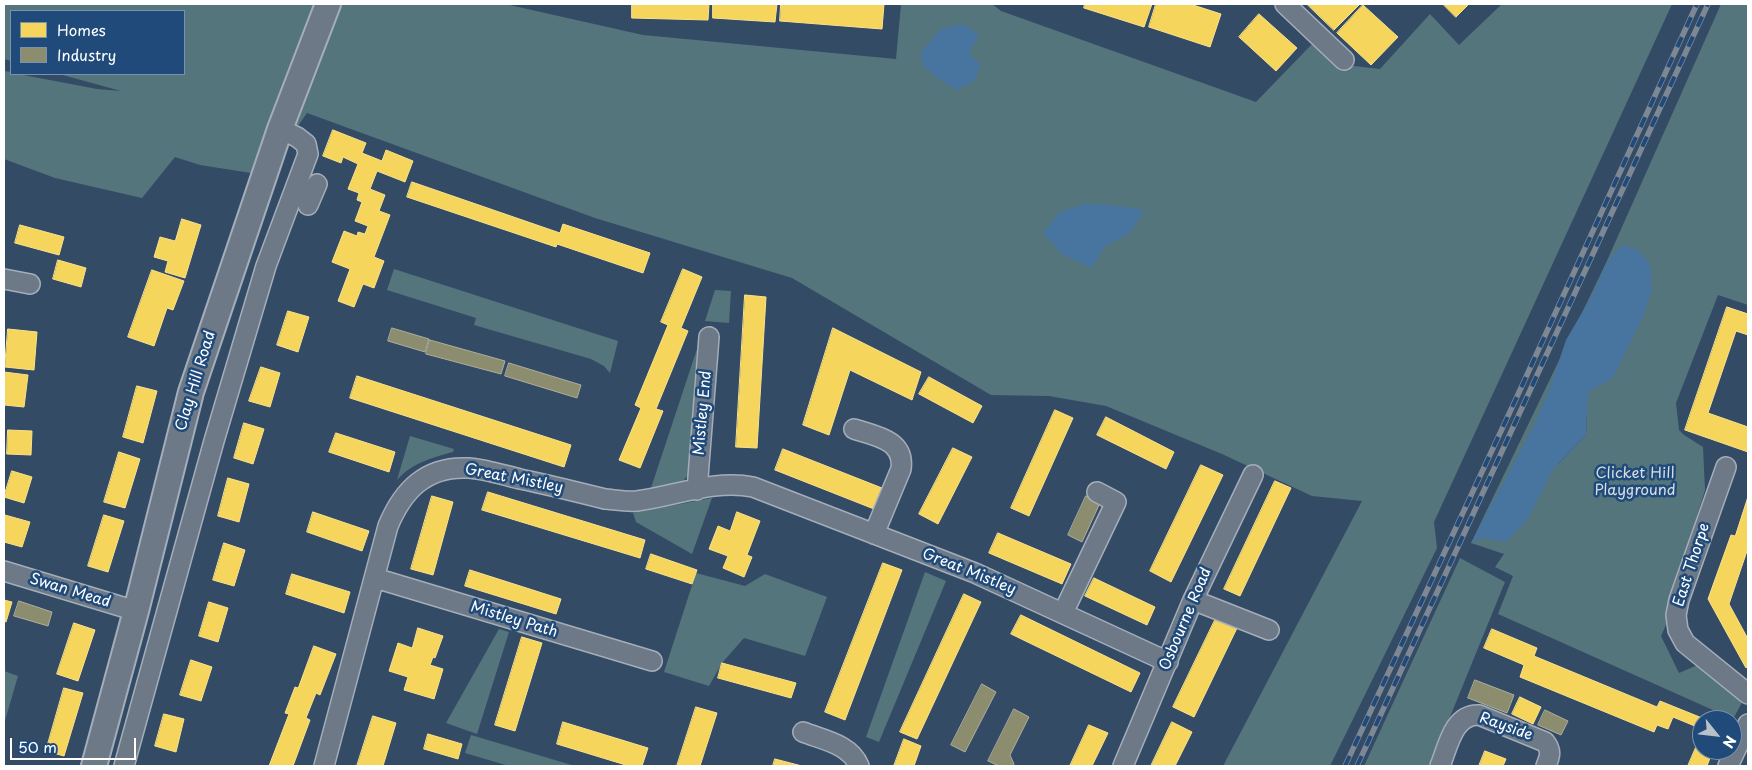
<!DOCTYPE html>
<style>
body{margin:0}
#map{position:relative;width:1752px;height:770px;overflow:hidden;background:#344b65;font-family:"Playpen Sans",sans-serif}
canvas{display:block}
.frame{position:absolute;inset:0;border:5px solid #fff;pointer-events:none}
.legend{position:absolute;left:10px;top:10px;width:175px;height:65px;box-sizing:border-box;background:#1f4a7a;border:1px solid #7992af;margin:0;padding:6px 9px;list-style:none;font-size:15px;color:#fff}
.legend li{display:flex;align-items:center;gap:10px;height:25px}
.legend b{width:25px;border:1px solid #7992af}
.north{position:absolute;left:1692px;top:710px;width:50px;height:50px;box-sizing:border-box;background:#1f4a7a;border:1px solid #7992af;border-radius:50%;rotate:119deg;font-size:14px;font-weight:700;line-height:20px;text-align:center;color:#fff}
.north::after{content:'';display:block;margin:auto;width:18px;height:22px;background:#b8c0c9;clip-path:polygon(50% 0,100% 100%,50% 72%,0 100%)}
.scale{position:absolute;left:10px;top:738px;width:126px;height:22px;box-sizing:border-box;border:2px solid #fff;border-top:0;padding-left:6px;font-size:15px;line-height:18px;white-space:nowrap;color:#fff;-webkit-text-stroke:4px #1f4a7a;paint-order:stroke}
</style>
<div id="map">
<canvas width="1752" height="770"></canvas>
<div class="frame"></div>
<ul class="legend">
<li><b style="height:14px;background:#f6d55c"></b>Homes</li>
<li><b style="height:14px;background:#8c8c6e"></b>Industry</li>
</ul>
<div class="north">N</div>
<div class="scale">50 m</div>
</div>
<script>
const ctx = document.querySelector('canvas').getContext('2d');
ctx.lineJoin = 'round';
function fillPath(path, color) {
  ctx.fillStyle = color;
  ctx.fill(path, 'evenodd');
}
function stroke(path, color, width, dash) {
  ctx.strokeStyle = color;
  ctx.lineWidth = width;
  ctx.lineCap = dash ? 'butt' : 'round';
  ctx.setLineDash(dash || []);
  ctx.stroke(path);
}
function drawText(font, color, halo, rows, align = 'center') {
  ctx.font = font + ' "Playpen Sans",sans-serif';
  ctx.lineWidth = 5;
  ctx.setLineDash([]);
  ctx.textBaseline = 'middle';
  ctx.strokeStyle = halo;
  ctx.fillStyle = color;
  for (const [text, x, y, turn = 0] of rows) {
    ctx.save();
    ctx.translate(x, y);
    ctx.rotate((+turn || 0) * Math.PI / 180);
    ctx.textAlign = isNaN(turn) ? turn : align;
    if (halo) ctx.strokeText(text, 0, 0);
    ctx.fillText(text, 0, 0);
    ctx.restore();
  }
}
fillPath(new Path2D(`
 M4 4H505L643 35 896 59 901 4H992L1001 11 1256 102 1313 43 1337 64 1380 69 1430 14 1459 45 1502 4H1672L1434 522 1437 548 1330 766H1223L1362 501 1312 496 1222 454 1106 406 1049 396 991 395 792 278 595 218 307 113 264 175 200 165 175 157 142 198 55 178 4 159V71L11 72V74H18L97 89 121 91 59 74H184V11H11V61L4 59Z
 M1721 4H1748V305L1718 295 1676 403 1679 430 1684 435 1703 447 1705 490 1681 568 1675 605 1661 636 1679 673 1700 664 1745 697 1733 719 1498 614 1513 576 1495 567 1504 554 1471 543 1606 263ZM1587 414 1586 435 1557 465Z
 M394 269 618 341 610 373 604 366 591 359 474 325 476 318 387 290Z
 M715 290 731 291 729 323 705 321Z
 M697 349 688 475 683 481 651 488Z
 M410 436 454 449 453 452C431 458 412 463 397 480Z
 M712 498 692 554 636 522 633 513Z
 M1460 558 1505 582 1430 766H1364Z
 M925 572 946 581 879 742 866 737Z
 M696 573 745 586 765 574 827 597 805 656 744 638 722 663 709 686 664 672Z
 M499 629 509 632 477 734 446 723Z
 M4 671 18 676 4 724Z
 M471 735 575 766H509L465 753Z`), '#55757d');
fillPath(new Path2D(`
 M963 24 979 35 969 53 981 65 974 81 957 90 936 77 923 65 921 52 941 29Z
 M1085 204C1105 205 1125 205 1144 211L1130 233 1105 246 1092 268 1062 254 1043 233 1060 212Z
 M1622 245 1638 250 1650 264 1652 290 1642 319 1613 378 1588 392 1586 435 1553 469 1528 519 1506 542 1483 538 1471 543 1534 426 1550 388 1566 340 1594 292 1606 263Z`), '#4874a0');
const homes = new Path2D(`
 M632 4H709L708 20 632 18Z
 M713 4H777L775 22 713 18Z
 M781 4H884L882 29 780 21Z
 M1085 4H1152L1144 27 1084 8Z
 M1156 4H1190L1221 14 1210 47 1149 27Z
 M1307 4H1360L1334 30Z
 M1443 4H1469L1456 17Z
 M1363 5 1398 37 1371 65 1337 33Z
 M1259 14 1297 48 1276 71 1239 37Z
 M333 130 366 143 362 153 382 161 386 150 413 161 405 182 377 171 370 189 385 195 379 211 390 215 374 257 384 261 374 288 363 284 354 307 338 301 350 269 332 262 344 231 357 236 358 232 365 234 368 226 355 221 362 202 357 200 359 193 348 189 358 164 343 157 341 163 323 156Z
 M412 182 560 233 563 224 650 253 643 273 557 244 556 247 407 197Z
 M182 219 201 225 185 278 165 272 168 261 154 257 160 237 175 241Z
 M20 225 64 237 59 255 15 243Z
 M58 260 86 268 81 287 53 279Z
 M683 269 702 277 681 328 688 331 656 409 663 411 640 468 619 460 641 408 635 405 668 325 661 322Z
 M152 270 184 281 173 310 167 308 154 346 128 337Z
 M745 295 766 297 757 448 736 447Z
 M1727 307 1748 314V335L1736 331 1708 413 1748 427V452L1685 430Z
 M288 311 309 317 298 352 277 345Z
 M833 328 921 372 912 400 850 370 829 435 803 425Z
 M8 329 37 332 34 370 5 367Z
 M261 367 280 373 270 407 249 401Z
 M4 372 28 375 24 407 4 405Z
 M357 376 571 445 564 467 350 398Z
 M929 377 982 406 973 423 919 394Z
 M137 386 157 391 143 443 123 437Z
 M1055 410 1073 418 1029 516 1011 508Z
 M1106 417 1174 452 1166 469 1097 435Z
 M244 423 264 429 253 464 234 458Z
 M8 430 32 431 31 455 7 454Z
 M336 433 395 452 389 472 329 452Z
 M953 448 972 457 938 524 919 514Z
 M783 449 882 488 874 509 775 470Z
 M119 452 140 459 125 508 104 502Z
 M1201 465 1223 475 1171 582 1150 571Z
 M12 471 32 477 24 503 4 497Z
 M228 478 249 484 239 522 218 516Z
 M1275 481 1291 488 1240 596 1224 589Z
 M488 492 645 540 640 558 482 510Z
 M432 496 453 502 433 575 411 569Z
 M1748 497V548L1729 604 1748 639V666L1746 668 1708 599 1731 535 1735 536Z
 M313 512 369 531 362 551 307 532Z
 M737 512 760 521 747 555 752 557 744 577 723 568 728 556 709 549 718 526 730 531Z
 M5 515 30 522 22 547 4 542V520Z
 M104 515 124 521 108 572 88 566Z
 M998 533 1071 564 1062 584 989 553Z
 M224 543 245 550 234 586 213 580Z
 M651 554 697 570 692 584 646 569Z
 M883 563 902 570 845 720 825 712Z
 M470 570 561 599 556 614 465 586Z
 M292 574 350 592 344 613 286 594Z
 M1094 578 1155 607 1147 625 1085 596Z
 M964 594 981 602 917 739 900 732Z
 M4 600 12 602 6 622 4 621Z
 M209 602 228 608 218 642 199 636Z
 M1021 615 1140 673 1131 692 1011 634Z
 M1217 616 1238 626 1194 717 1173 707Z
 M74 623 95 630 78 681 57 674Z
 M418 628 443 636 435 658 433 657 430 665 443 669 434 699 404 690 408 677 389 671 398 643 412 648Z
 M1492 629 1537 648 1534 656 1657 707 1660 701 1707 720H1702V729L1673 717 1668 729 1657 725 1654 732 1520 677 1524 665 1484 648Z
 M522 637 542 643 515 731 495 725Z
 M314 646 336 654 320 695 316 693 306 718 310 720 293 766H269L289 714 285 713 295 687 298 688Z
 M191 660 212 667 201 701 180 695Z
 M722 663 796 683 791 698 718 678Z
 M64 688 83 693 64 756 46 751Z
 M1520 697 1541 707 1533 724 1512 714Z
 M696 707 717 713 700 766H677Z
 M164 714 184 719 176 752 155 746Z
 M373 716 396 723 383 766H357Z
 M563 722 648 748 642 766H629L557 744Z
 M1172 722 1192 732 1175 766H1151Z
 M1089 725 1108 733 1092 766H1070Z
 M1702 733V750H1713L1707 766H1688Z
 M428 734 462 744 458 759 424 749Z
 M904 739 921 746 914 766H894Z
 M1485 751 1506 759 1503 766H1479Z
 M775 759 802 766H773Z`);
fillPath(homes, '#f6d55c');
stroke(homes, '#f9e28d', 1);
const industry = new Path2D(`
 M392 328 429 339 425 352 388 341Z
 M430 340 505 361 501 374 426 354Z
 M509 363 581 385 577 398 505 376Z
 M1086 496 1100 503 1082 542 1068 535Z
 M19 601 52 612 48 626 14 616Z
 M1475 680 1514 695 1507 713 1468 698Z
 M982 684 996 692 965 752 951 745Z
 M1014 709 1029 717 1010 755 1014 764 1013 766H999L988 761Z
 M1545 710 1568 721 1561 735 1538 725Z`);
fillPath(industry, '#8c8c6e');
stroke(industry, '#aeae9a', 1);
const minor = new Path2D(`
 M1285 4 1344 60
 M308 205 317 184
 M4 279 30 284
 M854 429C876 436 905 440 901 469L874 534
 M1726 467 1679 600 1676 615 1678 630 1685 643 1748 694
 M697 490 709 337
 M4 571 136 611
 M375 578 652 661
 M1193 600 1269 630
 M1063 613 1116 502 1097 492
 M803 732C823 740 850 744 859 766
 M124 766 214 441 266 266 308 154 306 144 297 137 280 129
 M324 766 388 526C403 490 426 466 468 468 485 469 503 475 520 479 549 485 577 492 605 499 616 500 627 502 637 501 675 496 715 479 753 487L975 573 1168 662
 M1123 766 1193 600 1253 475
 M1440 766C1448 747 1453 714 1479 715L1545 742C1552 751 1550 756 1546 766
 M1728 766 1748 724`);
const tertiary = new Path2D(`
 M94 766 136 611 191 392 280 129 328 4`);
stroke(minor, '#a4aeba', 22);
stroke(tertiary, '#a4aeba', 28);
stroke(minor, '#6d7986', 19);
stroke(tertiary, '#6d7986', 24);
const rail = new Path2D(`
 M1345 766 1515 401 1697 4
 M1357 766 1708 4`);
stroke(rail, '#7e8895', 5.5);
stroke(rail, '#1f4a7a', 4, [11]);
drawText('15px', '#fff', '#1f4a7a', [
 ["Clay Hill Road",196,381,-73],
 ["Mistley End",703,413,-85],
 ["Great Mistley",514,479,11],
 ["East Thorpe",1692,565,-72],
 ["Great Mistley",969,572,22],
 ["Swan Mead",70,591,17],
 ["Osbourne Road",1186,619,-67],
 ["Mistley Path",514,620,17],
 ["Rayside",1506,727,20]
]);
drawText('15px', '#d6dee0', '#1f4a7a', [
 ["Clicket Hill",1635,474],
 ["Playground",1635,491]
]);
</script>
